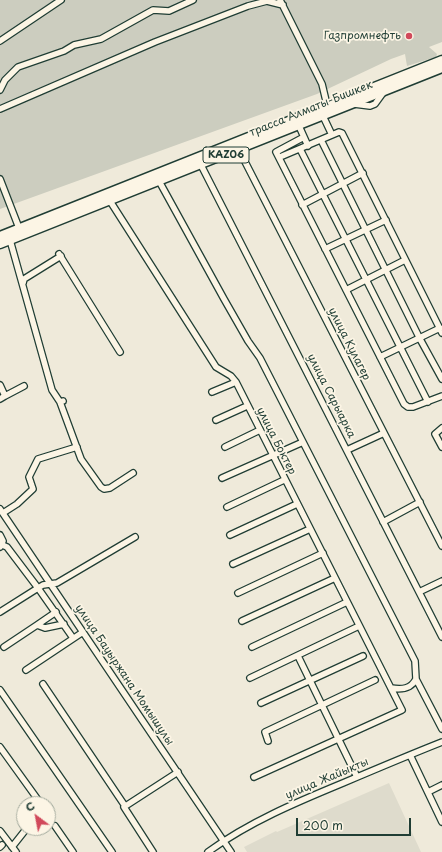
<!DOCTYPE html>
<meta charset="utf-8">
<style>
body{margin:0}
#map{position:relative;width:442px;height:852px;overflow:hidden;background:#efeada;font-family:"Playpen Sans",sans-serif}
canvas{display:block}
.north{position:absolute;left:16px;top:796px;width:40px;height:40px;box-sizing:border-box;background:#fcf5e5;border:1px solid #a4ab9e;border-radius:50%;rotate:328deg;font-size:11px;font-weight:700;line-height:16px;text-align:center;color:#1f3d34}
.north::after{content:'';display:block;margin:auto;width:14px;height:18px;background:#d1495b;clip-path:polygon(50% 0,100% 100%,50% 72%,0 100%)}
.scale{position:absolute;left:296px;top:818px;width:115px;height:18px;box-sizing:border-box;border:2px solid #1f3d34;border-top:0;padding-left:5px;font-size:12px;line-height:14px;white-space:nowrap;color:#1f3d34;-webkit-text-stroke:3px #fcf5e5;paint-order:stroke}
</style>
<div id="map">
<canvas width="442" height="852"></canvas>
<div class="north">С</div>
<div class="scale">200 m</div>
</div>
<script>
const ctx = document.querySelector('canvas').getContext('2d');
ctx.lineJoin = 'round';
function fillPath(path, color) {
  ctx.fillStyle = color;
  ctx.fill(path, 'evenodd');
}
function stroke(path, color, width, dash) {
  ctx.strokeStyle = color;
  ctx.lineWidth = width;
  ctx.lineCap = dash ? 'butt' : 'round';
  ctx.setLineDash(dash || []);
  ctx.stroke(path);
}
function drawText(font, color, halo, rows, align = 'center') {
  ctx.font = font + ' "Playpen Sans",sans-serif';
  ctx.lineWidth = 3.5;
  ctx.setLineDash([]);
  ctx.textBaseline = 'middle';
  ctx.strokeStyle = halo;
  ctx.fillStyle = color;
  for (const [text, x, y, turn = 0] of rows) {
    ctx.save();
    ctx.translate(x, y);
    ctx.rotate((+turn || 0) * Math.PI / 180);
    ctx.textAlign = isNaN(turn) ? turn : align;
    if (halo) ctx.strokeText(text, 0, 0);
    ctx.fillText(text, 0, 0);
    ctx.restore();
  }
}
fillPath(new Path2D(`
 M389 783 421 852H247L244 847 276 831 277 832Z`), '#dedbcc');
fillPath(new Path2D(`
 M0 0H442V42L429 47 437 54 436 57 407 66 405 54 391 59 317 94 0 209Z`), '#cccdbf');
const minor = new Path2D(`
 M280 0 322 84 327 105
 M0 41 61 0
 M0 90 5 80 18 67 64 51 74 45 101 39 153 10 169 11 193 0
 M354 104 370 106 375 104 383 93
 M0 109 155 42 248 6 267 1 283 5
 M323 116 332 135
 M299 126 308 146
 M304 137 276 152 404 404 408 407H413L442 396
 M321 140 420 339 442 379
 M300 149 428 402
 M239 150 442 546
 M280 157 339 132 342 133 442 333
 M201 165 442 637
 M0 179 19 228
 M159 181 224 299 248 341 260 358 415 661 416 679 442 729
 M110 201 216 367 231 376 236 382 402 710 254 777
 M302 205 363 173
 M10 240 52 390 60 402 63 401
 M325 249 386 220
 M59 254 120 352
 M23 283 24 279 61 256
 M346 290 405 260
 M380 357 440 328
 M0 385 5 396 0 399
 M212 392 236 382
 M5 396 24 386
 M60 402 81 459 101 487 104 489 110 488 133 473
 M216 420 247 406
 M442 428 435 434 442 447
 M225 447 260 430
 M347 450 384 433
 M222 478 303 442
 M227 507 284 480
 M0 509 231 852
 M3 513 17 504 33 489 29 477 38 459 77 447
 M383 522 420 502
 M0 535 3 541 0 547
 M230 535 297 504
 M0 544 7 547 38 588 0 612
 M233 564 310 529
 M419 592 442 581
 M238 593 323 553
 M242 621 335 578
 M37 625 56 612
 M73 638 38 588 43 585 57 583 135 537
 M4 647 37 625 45 628 64 624
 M252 647 347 602
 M298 656 357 777
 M26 670 83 632
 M250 678 359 626
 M43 684 125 806
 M391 688C402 690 411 689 416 679
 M0 690 112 852
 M261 703 363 656
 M268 741 265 732 375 680
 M0 747 41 804
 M410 755 442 822
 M428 792 442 785
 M55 826 73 852
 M0 831 16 852
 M0 847 2 845
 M12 847 27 828
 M153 852 124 807 178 772
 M208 852C249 822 297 802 343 783 376 769 409 755 442 742`);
const highway = new Path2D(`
 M0 236 442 60
 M0 244 442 68`);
stroke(minor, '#1f3d34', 8);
stroke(highway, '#1f3d34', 11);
stroke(minor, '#fcf5e5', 5.5);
stroke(highway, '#fcf5e5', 8);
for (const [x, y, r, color] of [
 [409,36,4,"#d1495b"]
]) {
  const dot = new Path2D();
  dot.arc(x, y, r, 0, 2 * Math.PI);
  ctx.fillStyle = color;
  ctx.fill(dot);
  stroke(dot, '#fcf5e5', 1.5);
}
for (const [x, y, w] of [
 [226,155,46]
]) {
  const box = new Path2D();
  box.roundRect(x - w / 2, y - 8, w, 16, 3);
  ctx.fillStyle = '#fcf5e5';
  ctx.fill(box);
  stroke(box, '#1f3d34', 1);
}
drawText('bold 10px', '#1f3d34', null, [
 ["KАZ06",226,155]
]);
drawText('11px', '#1f3d34', '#fcf5e5', [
 ["Газпромнефть",401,36]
], 'right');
drawText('11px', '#1f3d34', '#fcf5e5', [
 ["трасса Алматы-Бишкек",311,109,-22],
 ["улица Кулагер",349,344,63],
 ["улица Сарыарка",331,396,63],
 ["улица Боктер",276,441,63],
 ["улица Бауыржана Момышулы",124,675,56],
 ["улица Жайыкты",327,779,-23]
]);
</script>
